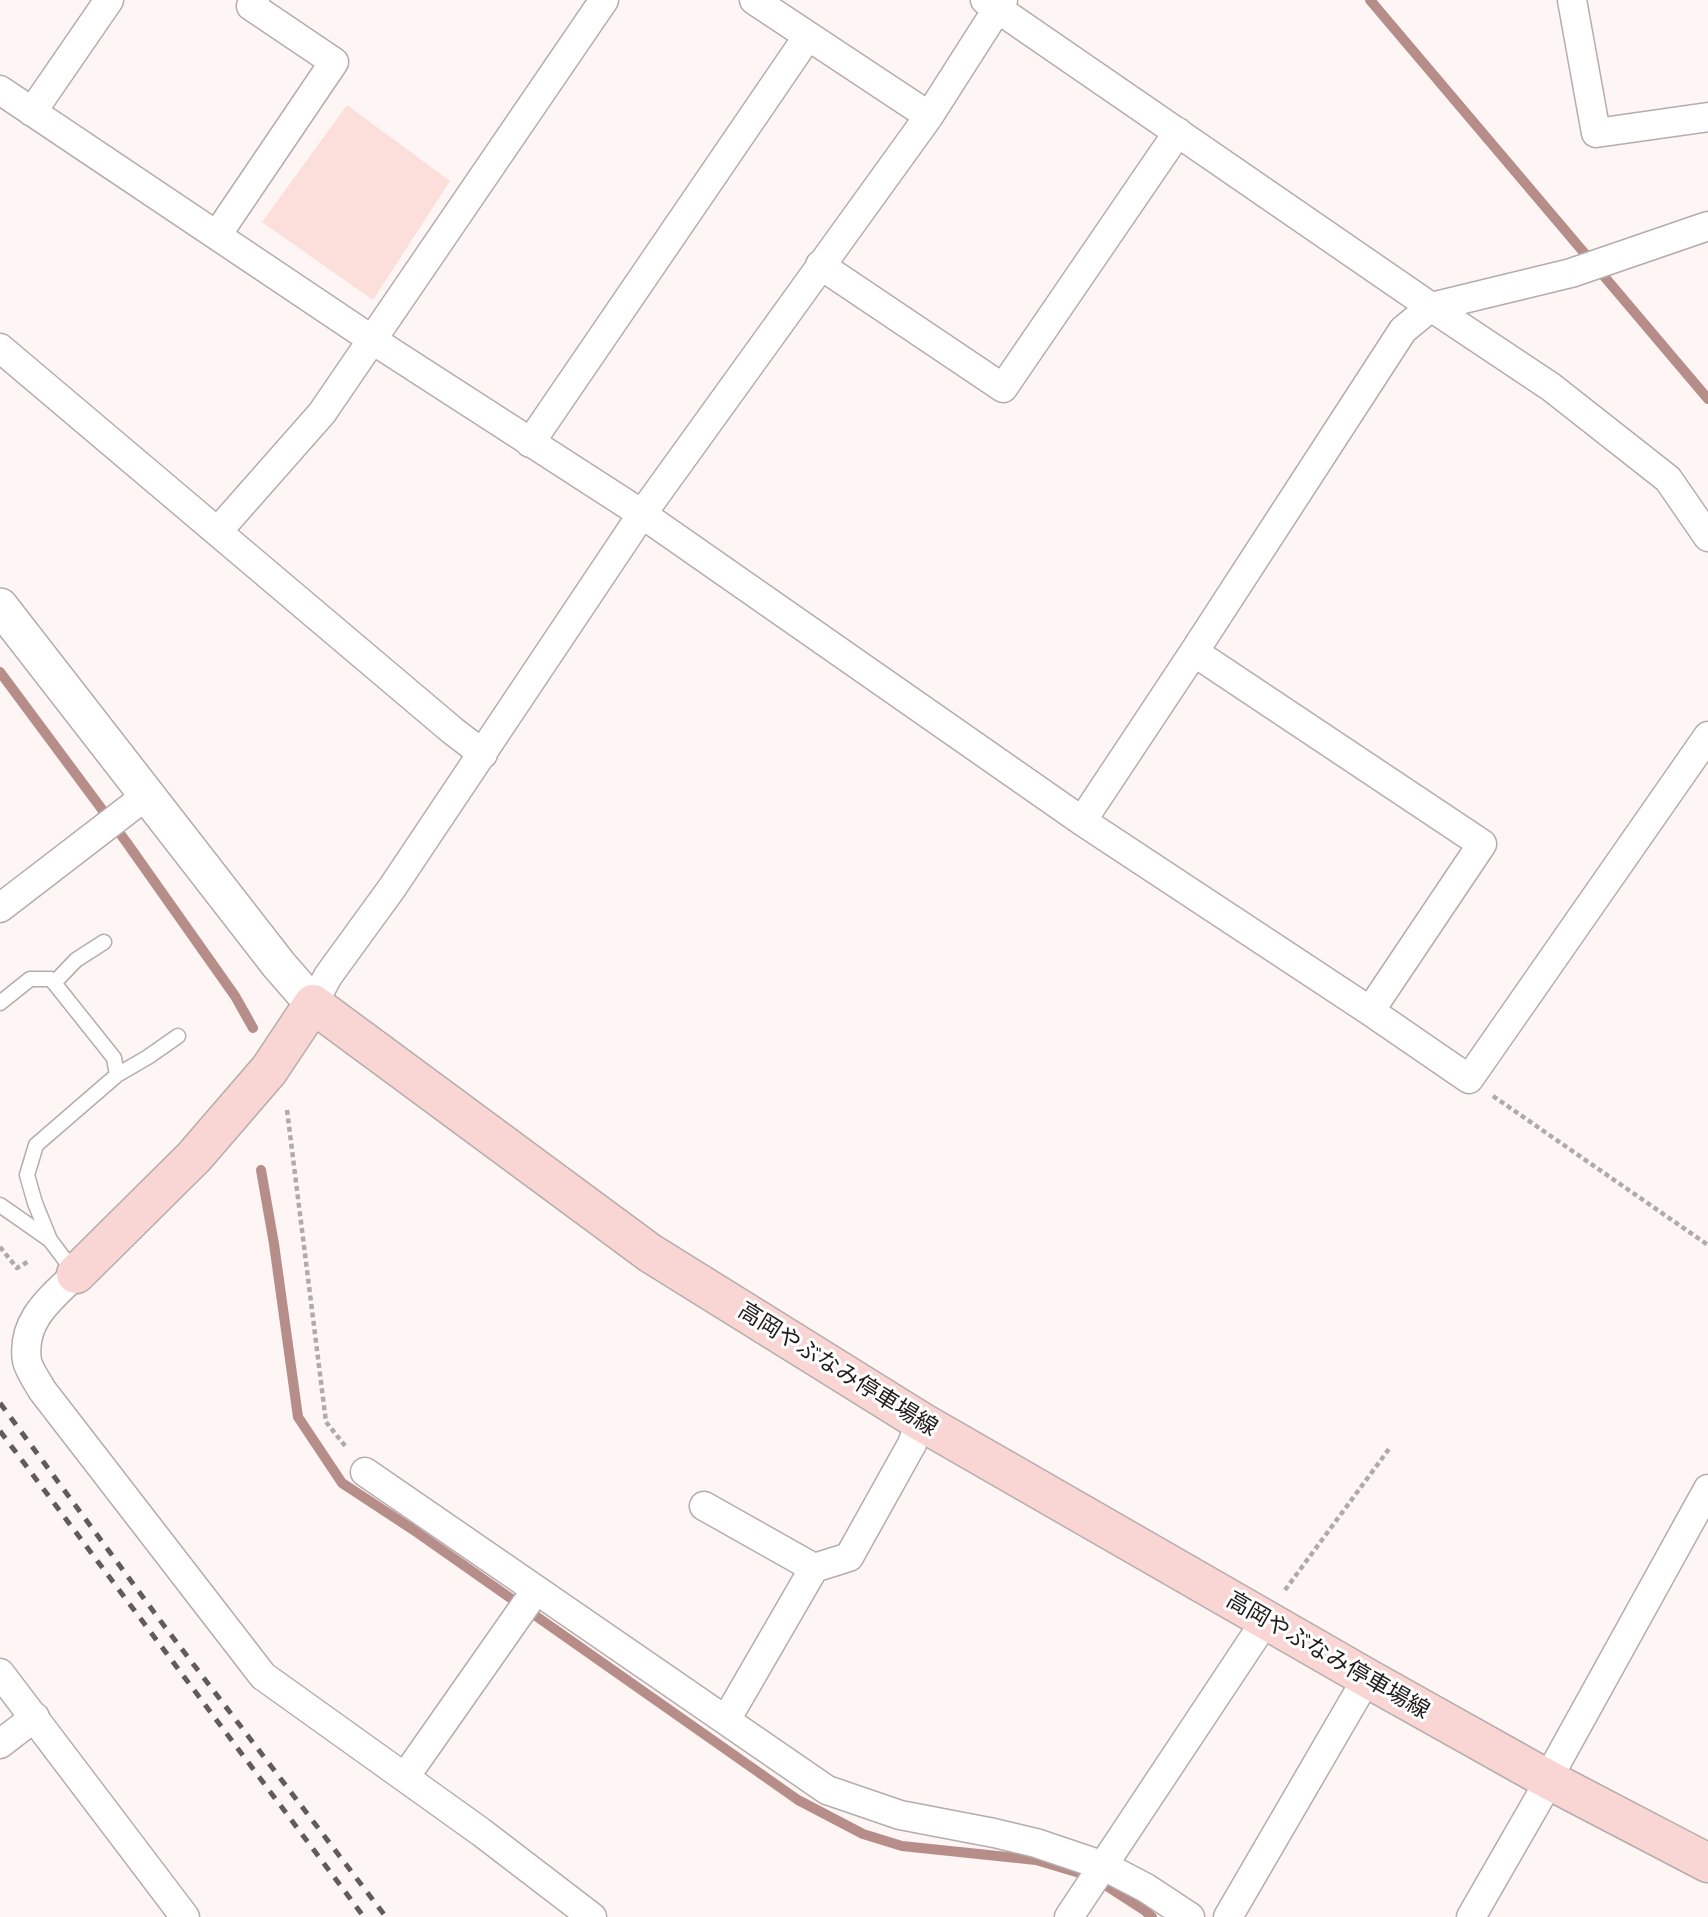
<!DOCTYPE html>
<meta charset="utf-8">
<style>
body{margin:0}
canvas{display:block;background:#fef6f5}
</style>
<canvas width="1708" height="1917"></canvas>
<script>
const ctx = document.querySelector('canvas').getContext('2d');
ctx.lineJoin = 'round';
function fillPath(path, color) {
  ctx.fillStyle = color;
  ctx.fill(path, 'evenodd');
}
function stroke(path, color, width, dash) {
  ctx.strokeStyle = color;
  ctx.lineWidth = width;
  ctx.lineCap = dash ? 'butt' : 'round';
  ctx.setLineDash(dash || []);
  ctx.stroke(path);
}
function drawText(font, color, halo, rows, align = 'center') {
  ctx.font = font + ' Lato,"Noto Sans JP",sans-serif';
  ctx.lineWidth = 6;
  ctx.setLineDash([]);
  ctx.textBaseline = 'middle';
  ctx.strokeStyle = halo;
  ctx.fillStyle = color;
  for (const [text, x, y, turn = 0] of rows) {
    ctx.save();
    ctx.translate(x, y);
    ctx.rotate((+turn || 0) * Math.PI / 180);
    ctx.textAlign = isNaN(turn) ? turn : align;
    if (halo) ctx.strokeText(text, 0, 0);
    ctx.fillText(text, 0, 0);
    ctx.restore();
  }
}
fillPath(new Path2D(`
 M347 105 450 181 373 300 262 222Z`), '#fcdedb');
stroke(new Path2D(`
 M1370 0 1708 399
 M0 672 127 843 235 996 253 1028
 M261 1170 274 1244 298 1417 342 1483 412 1529 798 1800 863 1834 902 1846 1036 1860 1093 1877 1144 1910 1152 1917`), '#b78d8a', 10);
const service = new Path2D(`
 M54 983 76 960 104 942
 M0 1003 30 979H51L114 1058 117 1075 36 1145 27 1175 35 1203 50 1240 75 1273
 M117 1075 148 1057 178 1036
 M0 1205 50 1240`);
const minor = new Path2D(`
 M754 0 929 116
 M985 0 1431 307 1551 387 1668 479 1708 537
 M1572 0 1596 133 1708 117
 M0 90 371 339 642 514 1082 821 1370 1011 1469 1079 1708 736
 M32 112 109 0
 M217 235 334 62 251 6 255 0
 M820 265 1003 388 1178 132
 M0 348 453 731 483 754
 M530 443 808 36
 M218 531 322 413 604 0
 M1194 652 1482 844 1370 1011
 M1082 821 1194 652 1403 330 1431 307 1571 273 1708 226
 M0 908 147 795
 M313 1004 328 976 392 888 642 514 929 116 1003 0
 M76 1274C50 1299 21 1321 27 1361 29 1370 37 1381 42 1390L263 1676 481 1832 592 1917
 M365 1472 827 1790 900 1815 994 1833 1036 1843 1104 1866 1146 1888 1190 1917
 M704 1506 814 1568
 M0 1673 185 1917
 M726 1720 814 1568 849 1557 912 1444 920 1421
 M0 1744 35 1717
 M405 1777 536 1590
 M1069 1917 1266 1620
 M1228 1917 1367 1678
 M1471 1917 1540 1797 1557 1762 1708 1489`);
const tertiary = new Path2D(`
 M0 606 279 965 313 1004`);
const secondary = new Path2D(`
 M76 1274 194 1157 269 1070 313 1004 650 1253 920 1421 1367 1678 1549 1780 1708 1863`);
stroke(service, '#b6acac', 17);
stroke(minor, '#b6acac', 31);
stroke(tertiary, '#b6acac', 38);
stroke(secondary, '#b6acac', 41);
stroke(new Path2D(`
 M1493 1096 1708 1245
 M287 1110 326 1422 346 1447
 M0 1247 17 1268 29 1261
 M1285 1590 1389 1449`), '#b0aaa9', 4.5, [5, 3.5]);
stroke(service, '#fff', 14);
stroke(minor, '#fff', 28);
stroke(tertiary, '#fff', 35);
stroke(secondary, '#f9d5d4', 38);
stroke(new Path2D(`
 M0 1403 165 1627 386 1917
 M0 1431 364 1917`), '#605c5b', 5, [9, 9]);
drawText('23px', '#201d1c', '#fff', [
 ["高岡やぶなみ停車場線",838,1369,32],
 ["高岡やぶなみ停車場線",1328,1655,30]
]);
</script>
